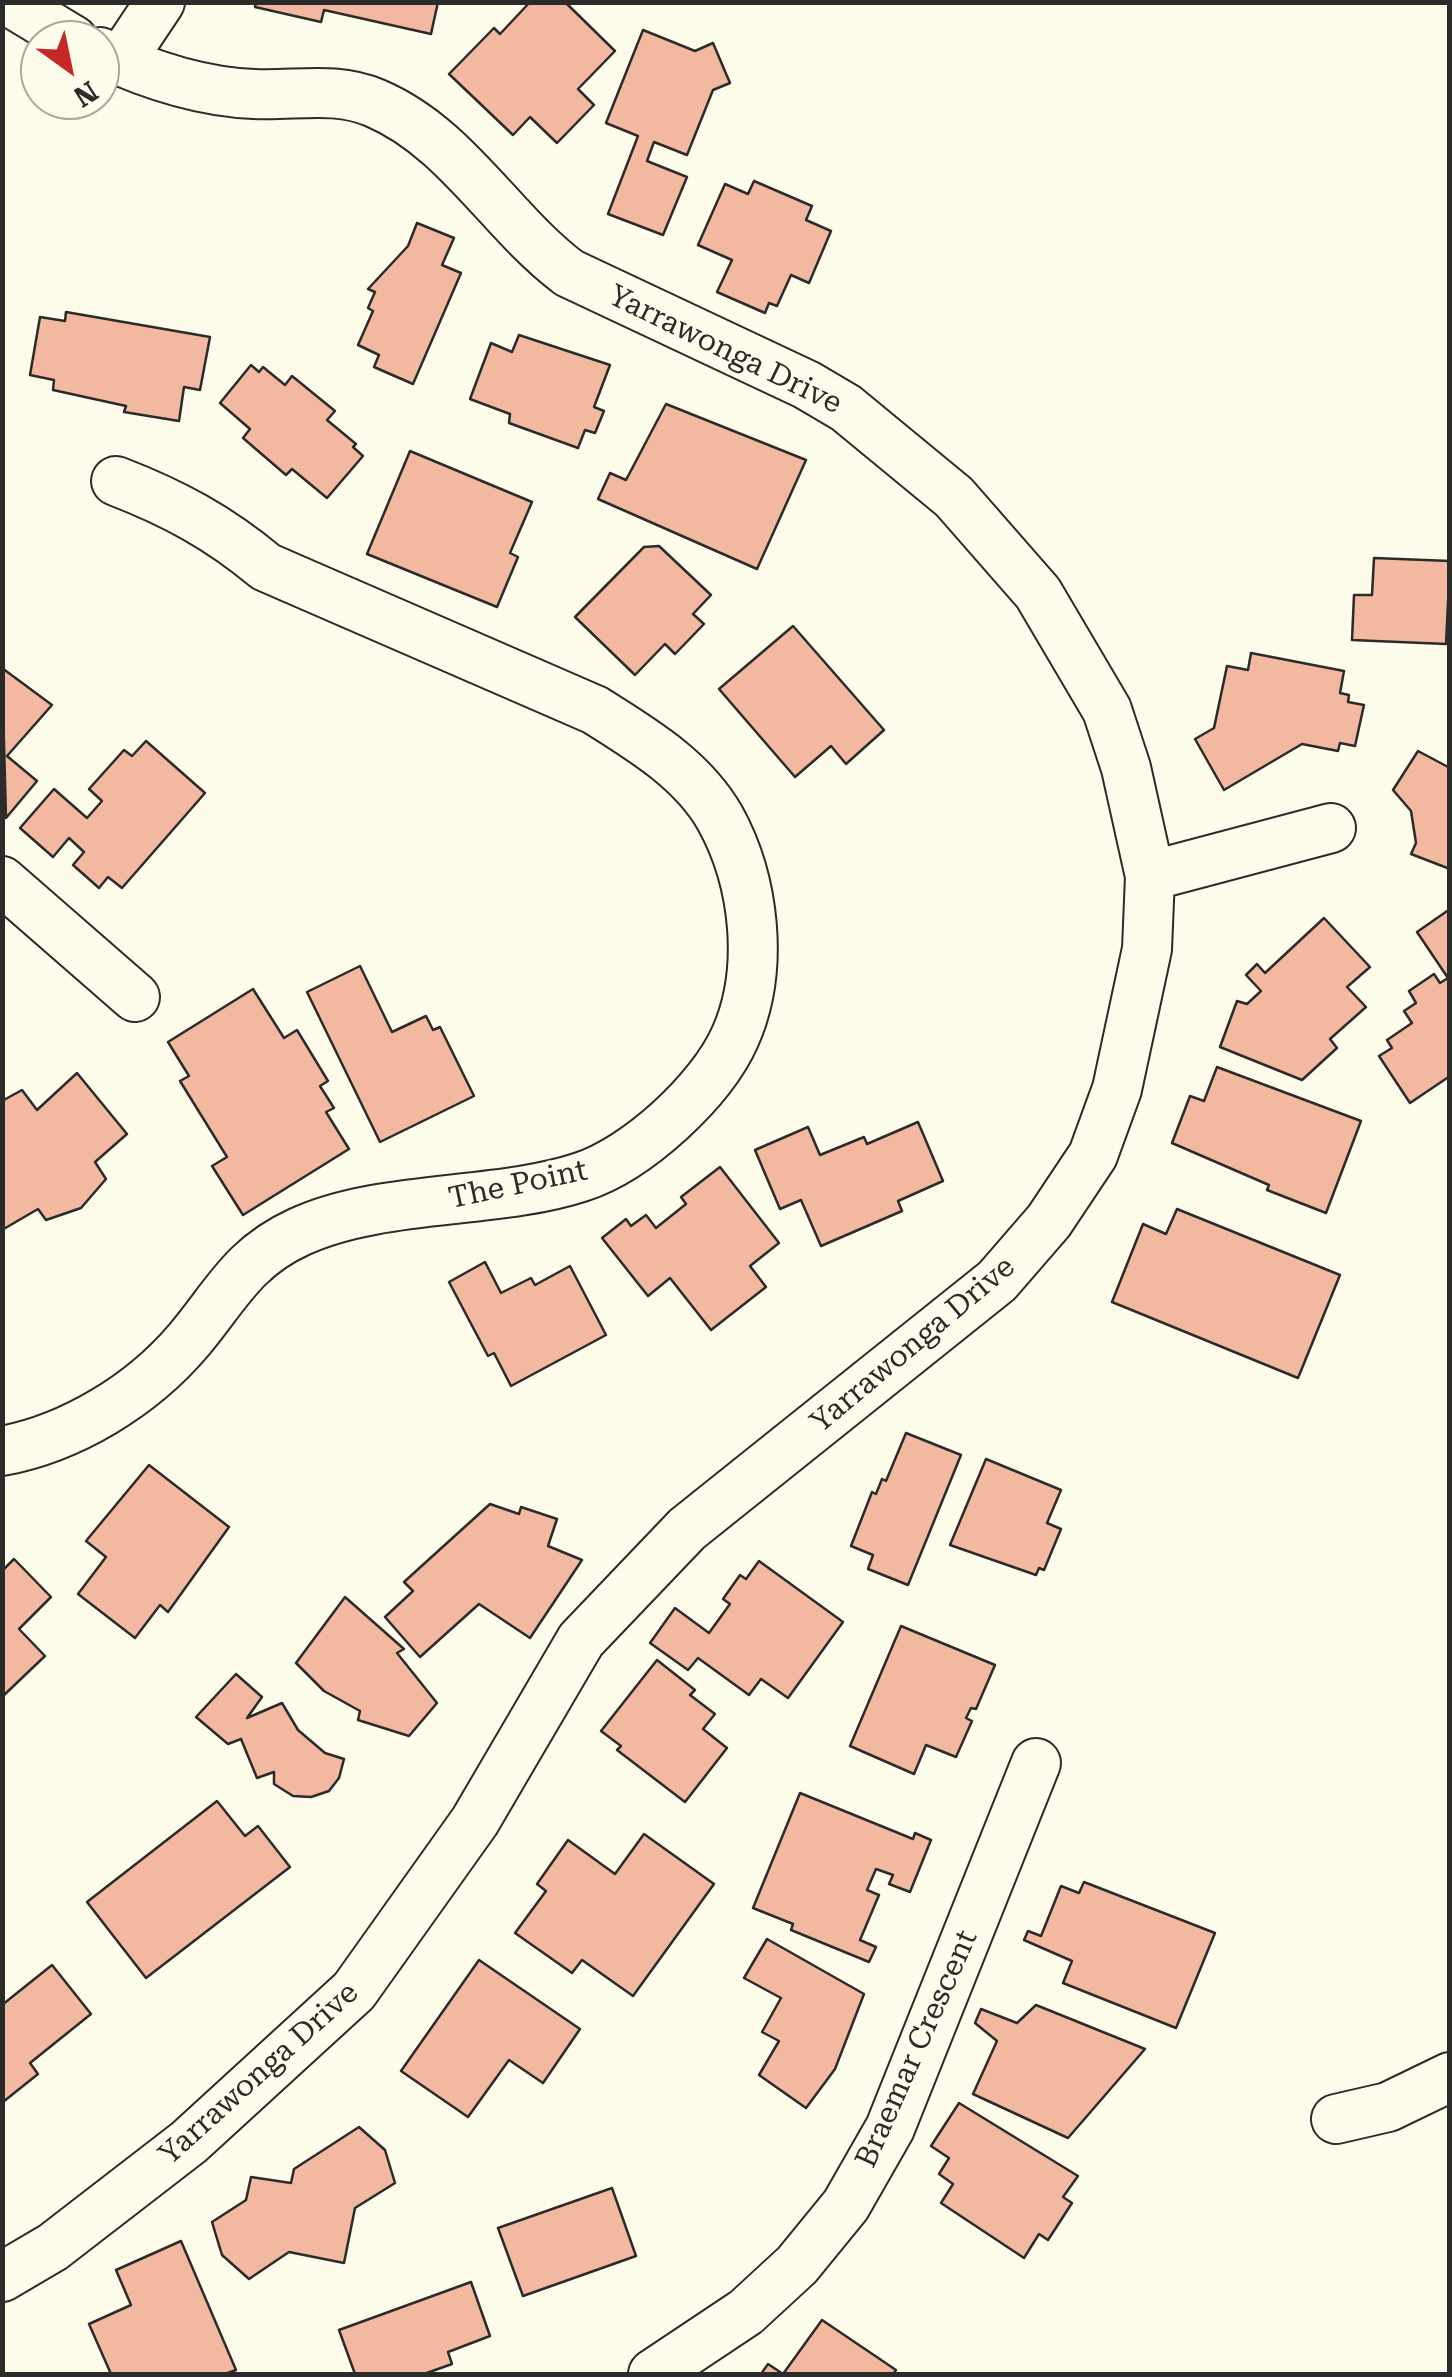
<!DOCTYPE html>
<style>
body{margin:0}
#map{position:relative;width:1452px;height:2377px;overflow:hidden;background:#fdfbea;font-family:"Roboto Serif",serif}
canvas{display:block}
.frame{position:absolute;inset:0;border:5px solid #2b2b2b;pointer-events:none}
.north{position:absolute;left:20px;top:20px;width:100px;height:100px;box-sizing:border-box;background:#fdfbea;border:2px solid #a9a89e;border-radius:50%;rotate:147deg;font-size:28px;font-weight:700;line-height:40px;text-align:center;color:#2b2b2b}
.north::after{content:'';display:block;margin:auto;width:35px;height:45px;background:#c62828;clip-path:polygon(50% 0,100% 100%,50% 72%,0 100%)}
</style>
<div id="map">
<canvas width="1452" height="2377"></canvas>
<div class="frame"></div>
<div class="north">N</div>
</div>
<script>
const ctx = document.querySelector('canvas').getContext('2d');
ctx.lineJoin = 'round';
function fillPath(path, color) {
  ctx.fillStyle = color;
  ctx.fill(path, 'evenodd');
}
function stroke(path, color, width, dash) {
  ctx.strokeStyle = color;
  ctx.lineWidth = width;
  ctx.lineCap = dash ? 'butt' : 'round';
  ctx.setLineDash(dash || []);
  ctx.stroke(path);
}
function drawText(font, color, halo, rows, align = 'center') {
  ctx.font = font + ' "Roboto Serif",serif';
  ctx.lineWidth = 8;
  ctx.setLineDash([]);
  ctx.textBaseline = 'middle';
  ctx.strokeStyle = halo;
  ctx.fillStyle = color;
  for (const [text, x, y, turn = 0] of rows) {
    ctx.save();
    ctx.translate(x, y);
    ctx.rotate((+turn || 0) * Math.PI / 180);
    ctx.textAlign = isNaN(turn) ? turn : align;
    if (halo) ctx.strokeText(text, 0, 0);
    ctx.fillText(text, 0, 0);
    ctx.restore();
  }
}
const building = new Path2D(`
 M256 2H438L431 34 324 10 321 22 255 7Z
 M530 2H565L615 51 578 89 594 105 557 143 530 117 513 135 449 74 494 28 500 34Z
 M643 30 695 51 713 43 730 83 713 90 687 155 654 142 647 161 687 177 663 235 608 214 638 136 606 123Z
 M754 181 812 206 806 220 831 231 809 283 791 275 777 306 769 303 765 313 717 292 732 260 698 245 725 184 748 194Z
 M417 223 454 238 442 265 461 273 413 384 374 367 379 355 358 345 373 311 368 308 375 292 368 289 408 246Z
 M66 312 210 337 200 390 184 387 179 421 124 412 126 406 53 390 54 380 30 375 40 317 65 321Z
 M519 335 610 365 594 407 604 411 595 433 585 430 578 448 509 423 510 414 470 399 491 343 512 352Z
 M251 365 259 372 263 367 285 385 292 376 335 411 327 420 356 444 353 447 363 456 327 498 292 469 286 475 243 438 250 429 220 403Z
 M666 404 806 460 757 569 598 499 610 473 626 480Z
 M410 451 532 502 510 553 518 557 497 607 367 554Z
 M659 546 711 595 693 614 704 624 675 654 665 644 635 675 575 617 644 547Z
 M1374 558 1450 561 1446 644 1352 640 1354 595H1372Z
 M793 626 884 730 846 764 831 746 795 777 719 689Z
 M1251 653 1344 671 1340 693 1349 695 1348 702 1364 705 1355 746 1340 743 1338 751 1302 744 1224 790 1195 739 1214 728 1227 666 1248 670Z
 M2 668 52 705 7 756 37 781 6 818Z
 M146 741 205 793 122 888 108 877 99 888 73 865 84 852 69 838 53 857 20 828 54 789 87 818 102 801 89 789 124 750 132 756Z
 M1418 751 1450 768V869L1411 854 1416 843 1411 811 1393 790Z
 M1450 909V1076L1410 1103 1379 1056 1392 1048 1387 1040 1412 1023 1404 1011 1416 1003 1409 991 1434 974 1440 983 1448 978 1417 932Z
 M1324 918 1370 967 1347 987 1366 1007 1330 1039 1337 1048 1302 1080 1220 1047 1237 1001 1247 1004 1261 991 1246 975 1257 964 1265 973Z
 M360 966 392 1032 426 1016 433 1030 440 1027 474 1096 380 1142 307 992Z
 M253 989 284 1038 297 1030 328 1081 320 1086 334 1108 326 1112 349 1149 243 1215 212 1166 227 1157 180 1081 189 1076 168 1042Z
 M1217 1067 1361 1121 1326 1213 1267 1190 1269 1185 1172 1143 1190 1096 1204 1101Z
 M77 1073 127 1134 95 1162 106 1179 81 1208 46 1220 38 1209 2 1230V1101L22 1090 37 1110Z
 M918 1122 943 1181 898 1201 902 1211 821 1246 801 1200 780 1209 755 1150 808 1127 820 1155 864 1137 867 1144Z
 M720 1167 779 1243 750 1266 766 1287 711 1330 670 1278 648 1296 602 1238 626 1219 631 1226 646 1215 656 1228 686 1204 681 1197Z
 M1177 1209 1340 1275 1298 1378 1112 1302 1143 1224 1166 1234Z
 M485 1262 501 1293 531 1278 535 1285 570 1266 606 1335 511 1386 494 1353 488 1356 449 1282Z
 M906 1433 961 1455 908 1585 868 1569 873 1555 851 1546 872 1492 876 1494 882 1479 886 1481Z
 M986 1459 1061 1490 1047 1523 1061 1529 1044 1570 1039 1568 1036 1575 950 1545Z
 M149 1465 229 1527 168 1612 160 1605 135 1638 78 1594 106 1557 86 1541Z
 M490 1504 519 1514 521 1507 557 1519 548 1546 582 1560 530 1638 479 1604 420 1657 385 1617 413 1591 404 1582Z
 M14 1559 51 1597 19 1629 45 1656 2 1697V1571Z
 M759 1561 843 1622 788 1698 761 1679 749 1695 698 1658 688 1670 650 1643 675 1608 709 1633 730 1604 723 1599 740 1575 746 1579Z
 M345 1597 404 1649 397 1653 437 1703 409 1736 358 1720 360 1711 324 1691 296 1663Z
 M901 1626 995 1665 976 1709 971 1708 966 1718 972 1721 956 1757 926 1745 914 1774 850 1746Z
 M657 1660 695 1690 690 1695 715 1714 703 1729 727 1748 685 1802 617 1750 621 1746 601 1731Z
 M236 1674 262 1697 247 1718 282 1703 298 1730 325 1753 344 1759 339 1778 329 1791 311 1797 293 1796 274 1784V1772L257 1778 241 1739 228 1744 196 1717Z
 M800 1793 913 1839 915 1833 931 1840 910 1892 889 1884 893 1875 876 1869 867 1890 879 1895 860 1940 876 1947 869 1962 791 1930 793 1924 753 1908Z
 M217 1801 245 1836 258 1826 290 1867 146 1978 87 1902Z
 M644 1834 714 1884 633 1996 582 1960 572 1973 515 1933 546 1891 537 1884 568 1840 615 1874Z
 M1084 1882 1215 1933 1176 2028 1063 1983 1072 1961 1024 1940 1028 1931 1041 1936 1061 1886 1079 1893Z
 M767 1939 864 1994 835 2069 806 2108 759 2075 779 2041 762 2032 781 1998 744 1978Z
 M479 1960 580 2029 543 2083 509 2060 468 2117 401 2071Z
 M52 1965 91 2014 30 2063 38 2074 3 2102 2 2005Z
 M1036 2005 1145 2049 1068 2138 973 2094 997 2041 975 2023 981 2009 1017 2023Z
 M959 2103 1078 2176 1063 2197 1072 2203 1048 2240 1039 2234 1024 2258 941 2203 953 2184 939 2174 949 2158 931 2146Z
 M359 2127 385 2150 395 2183 355 2208 344 2263 289 2252 249 2279 222 2255 212 2222 246 2200 251 2177 291 2183 294 2169Z
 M612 2188 636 2256 523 2296 498 2228Z
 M181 2241 236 2370 225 2374H111L89 2324 131 2305 116 2270Z
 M471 2282 490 2336 448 2352 452 2364 424 2374H355L339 2330Z
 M822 2320 896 2370 893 2374H761L768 2364 783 2374Z`);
fillPath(building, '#f2b8a0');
stroke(building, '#2b2b2b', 2.5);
const minor = new Path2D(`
 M10 2 73 40
 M120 62 160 2
 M1150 876 1331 828
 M2 881 135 997
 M2 1451C72 1438 142 1395 188 1341 226 1296 242 1258 299 1232 381 1194 497 1205 581 1177 637 1159 711 1091 735 1037 765 970 755 881 720 818 692 769 641 739 595 710L266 567C218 527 173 503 116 481
 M1336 2119 1388 2107 1450 2077
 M2 2277 53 2247 189 2142 354 1991 475 1821 581 1640 687 1529 997 1281 1049 1221 1093 1155 1117 1089 1147 949 1150 876 1126 768 1107 710 1038 593 954 497 846 408 807 385 569 273C500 221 457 138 375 103 335 86 297 96 254 94 202 92 147 74 100 52
 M653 2374 746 2312 797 2265 846 2205 890 2128 1036 1763`);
stroke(minor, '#2b2b2b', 52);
stroke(minor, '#fdfbea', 48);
drawText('30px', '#2b2b2b', '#fdfbea', [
 ["Yarrawonga Drive",725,350,26],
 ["The Point",518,1185,-12],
 ["Yarrawonga Drive",913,1345,-40],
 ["Braemar Crescent",917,2049,-66],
 ["Yarrawonga Drive",259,2074,-42]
]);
</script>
